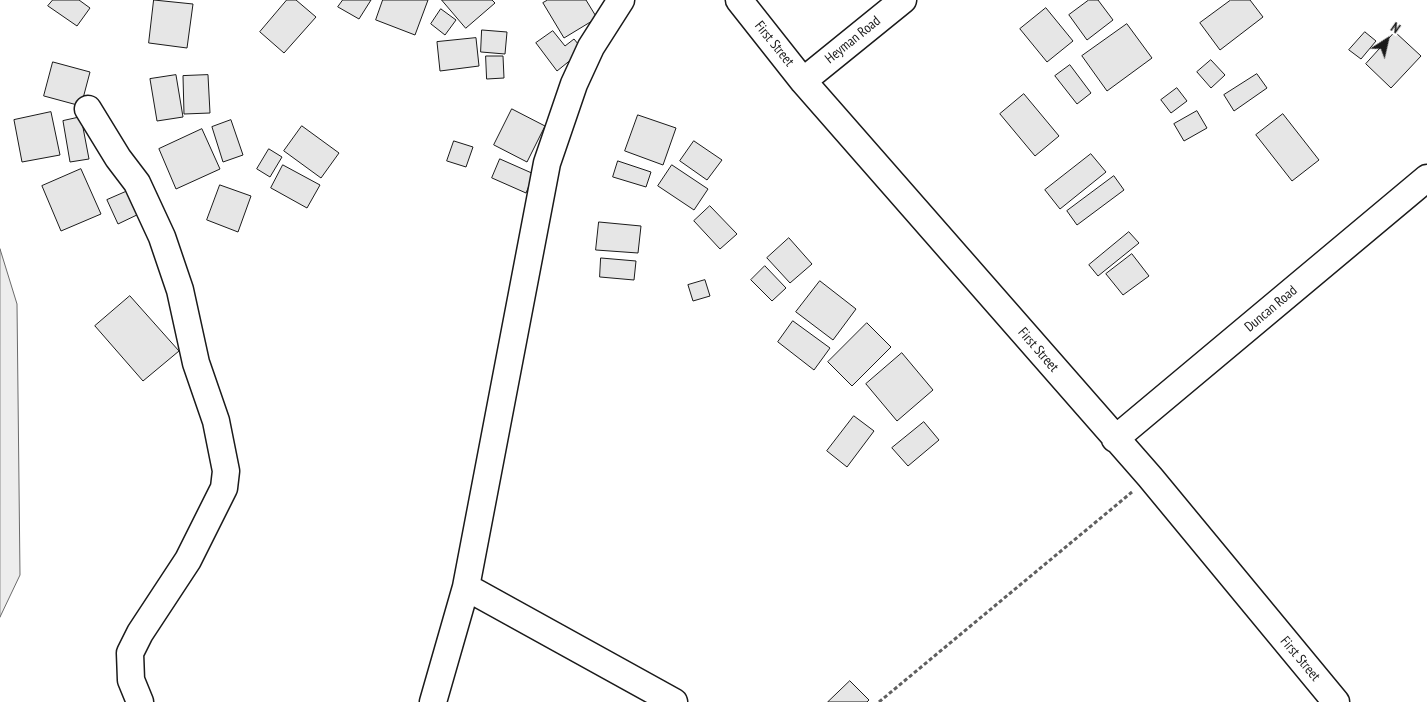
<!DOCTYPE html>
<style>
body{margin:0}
#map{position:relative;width:1427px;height:702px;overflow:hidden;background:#fff;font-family:"PT Sans Narrow",sans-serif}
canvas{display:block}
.north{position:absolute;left:1362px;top:15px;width:50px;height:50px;-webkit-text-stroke:4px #fff;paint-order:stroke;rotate:35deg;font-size:14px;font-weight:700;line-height:20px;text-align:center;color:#1a1a1a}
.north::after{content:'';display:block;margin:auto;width:18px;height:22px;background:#1a1a1a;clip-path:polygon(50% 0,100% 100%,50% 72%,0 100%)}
</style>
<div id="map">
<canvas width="1427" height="702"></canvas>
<div class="north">N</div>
</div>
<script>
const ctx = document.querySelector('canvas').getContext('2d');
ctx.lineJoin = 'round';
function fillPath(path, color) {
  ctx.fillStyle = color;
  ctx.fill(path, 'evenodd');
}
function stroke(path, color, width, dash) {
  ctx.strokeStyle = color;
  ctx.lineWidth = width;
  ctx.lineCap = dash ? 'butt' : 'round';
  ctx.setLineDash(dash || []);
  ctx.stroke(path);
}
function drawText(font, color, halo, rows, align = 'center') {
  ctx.font = font + ' "PT Sans Narrow",sans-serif';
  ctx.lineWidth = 4;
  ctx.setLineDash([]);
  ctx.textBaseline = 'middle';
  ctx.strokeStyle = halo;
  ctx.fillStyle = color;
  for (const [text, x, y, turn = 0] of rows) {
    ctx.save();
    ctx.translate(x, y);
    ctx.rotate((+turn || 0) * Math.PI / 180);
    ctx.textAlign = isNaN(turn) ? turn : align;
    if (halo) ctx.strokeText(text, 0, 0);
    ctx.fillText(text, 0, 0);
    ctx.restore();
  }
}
const built = new Path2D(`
 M0 249 17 304 20 575 0 617Z`);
fillPath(built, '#ededed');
stroke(built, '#6a6a6a', 1);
const building = new Path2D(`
 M53 0H79L90 8 77 26 48 6Z
 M154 0 193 4 187 48 149 43Z
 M287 0H296L316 17 284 53 260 32Z
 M343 0H371L359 19 338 7Z
 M383 0H428L415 35 376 20Z
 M442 0H492L495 3 466 28Z
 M548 0H586L597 18 564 38 543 3Z
 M1089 0H1098L1113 20 1087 40 1069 15Z
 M1231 0H1250L1263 17 1220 50 1200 23Z
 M1046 8 1073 41 1047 62 1020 29Z
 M441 9 456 20 445 35 431 24Z
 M1127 24 1152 58 1107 91 1082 56Z
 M482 30 507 32 505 54 481 52Z
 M553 31 565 46 574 39 583 50 557 71 536 43Z
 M1365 32 1376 41 1361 59 1349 50Z
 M1395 32 1421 56 1391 88 1366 64Z
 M476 38 479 66 440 71 437 42Z
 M486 56H503L504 78 487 79Z
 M1211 60 1225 75 1211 88 1197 72Z
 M53 62 90 72 81 106 44 96Z
 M1070 65 1091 93 1077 104 1055 76Z
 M1257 74 1267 88 1234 111 1224 95Z
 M176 75 183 117 157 121 150 79Z
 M208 75 210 113 184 114 183 76Z
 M1177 88 1187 101 1171 113 1161 100Z
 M1024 94 1059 136 1035 156 1000 114Z
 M512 109 545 126 527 162 494 145Z
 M1197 111 1207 128 1184 141 1174 124Z
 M51 112 60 155 22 162 14 120Z
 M1283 114 1319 160 1292 181 1256 135Z
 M638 115 676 128 663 165 625 151Z
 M81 117 89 159 70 162 63 121Z
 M231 120 243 155 223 162 212 127Z
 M302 126 339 153 321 178 284 151Z
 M202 129 220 169 176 189 159 149Z
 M454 141 473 147 466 167 447 161Z
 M694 141 722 160 707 180 680 161Z
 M269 149 282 157 270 177 257 169Z
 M1091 154 1106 172 1060 209 1045 190Z
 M500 159 534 174 526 193 492 178Z
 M618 161 651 172 646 187 613 177Z
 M283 165 320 185 307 208 271 188Z
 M672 165 708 189 694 210 658 186Z
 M81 169 101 214 61 231 42 186Z
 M1114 176 1124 190 1077 225 1067 211Z
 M220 185 251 196 238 232 207 220Z
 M130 190 141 213 118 224 107 200Z
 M710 206 737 234 720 249 694 221Z
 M599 222 641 226 638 253 596 250Z
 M1129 232 1139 243 1098 276 1089 265Z
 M789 238 812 264 790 283 767 258Z
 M1132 254 1149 276 1123 295 1106 274Z
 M601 258 636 261 634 280 600 277Z
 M765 266 786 288 772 301 751 280Z
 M705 280 710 296 693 301 688 285Z
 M820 281 856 309 833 340 796 312Z
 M130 296 179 351 143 381 95 326Z
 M793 321 830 348 814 370 778 342Z
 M867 323 891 347 852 386 828 362Z
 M902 353 933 390 897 421 866 384Z
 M854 416 874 431 847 467 827 451Z
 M924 422 939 440 908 466 892 448Z
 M850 681 869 700 867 702H828Z`);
fillPath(building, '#e6e6e6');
stroke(building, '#1a1a1a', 1);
const minor = new Path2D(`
 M739 0 803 81 1150 477 1336 702
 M803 81 903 0
 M88 109 118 158 137 183 162 237 180 290 196 363 216 421 226 471 224 488 188 560 140 633 130 653 131 680 140 702
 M1115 439 1427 178
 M466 587 674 702
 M433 702 466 587 547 163 574 84 591 47 621 0`);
stroke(minor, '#1a1a1a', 29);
stroke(new Path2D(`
 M879 702 1132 492`), '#5f5f5f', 3, [4, 2.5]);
stroke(minor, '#fff', 26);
drawText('14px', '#1a1a1a', '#fff', [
 ["Heyman Road",853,40,-39],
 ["First Street",774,44,51],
 ["Duncan Road",1271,309,-40],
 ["First Street",1038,350,49],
 ["First Street",1300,659,50]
]);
</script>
